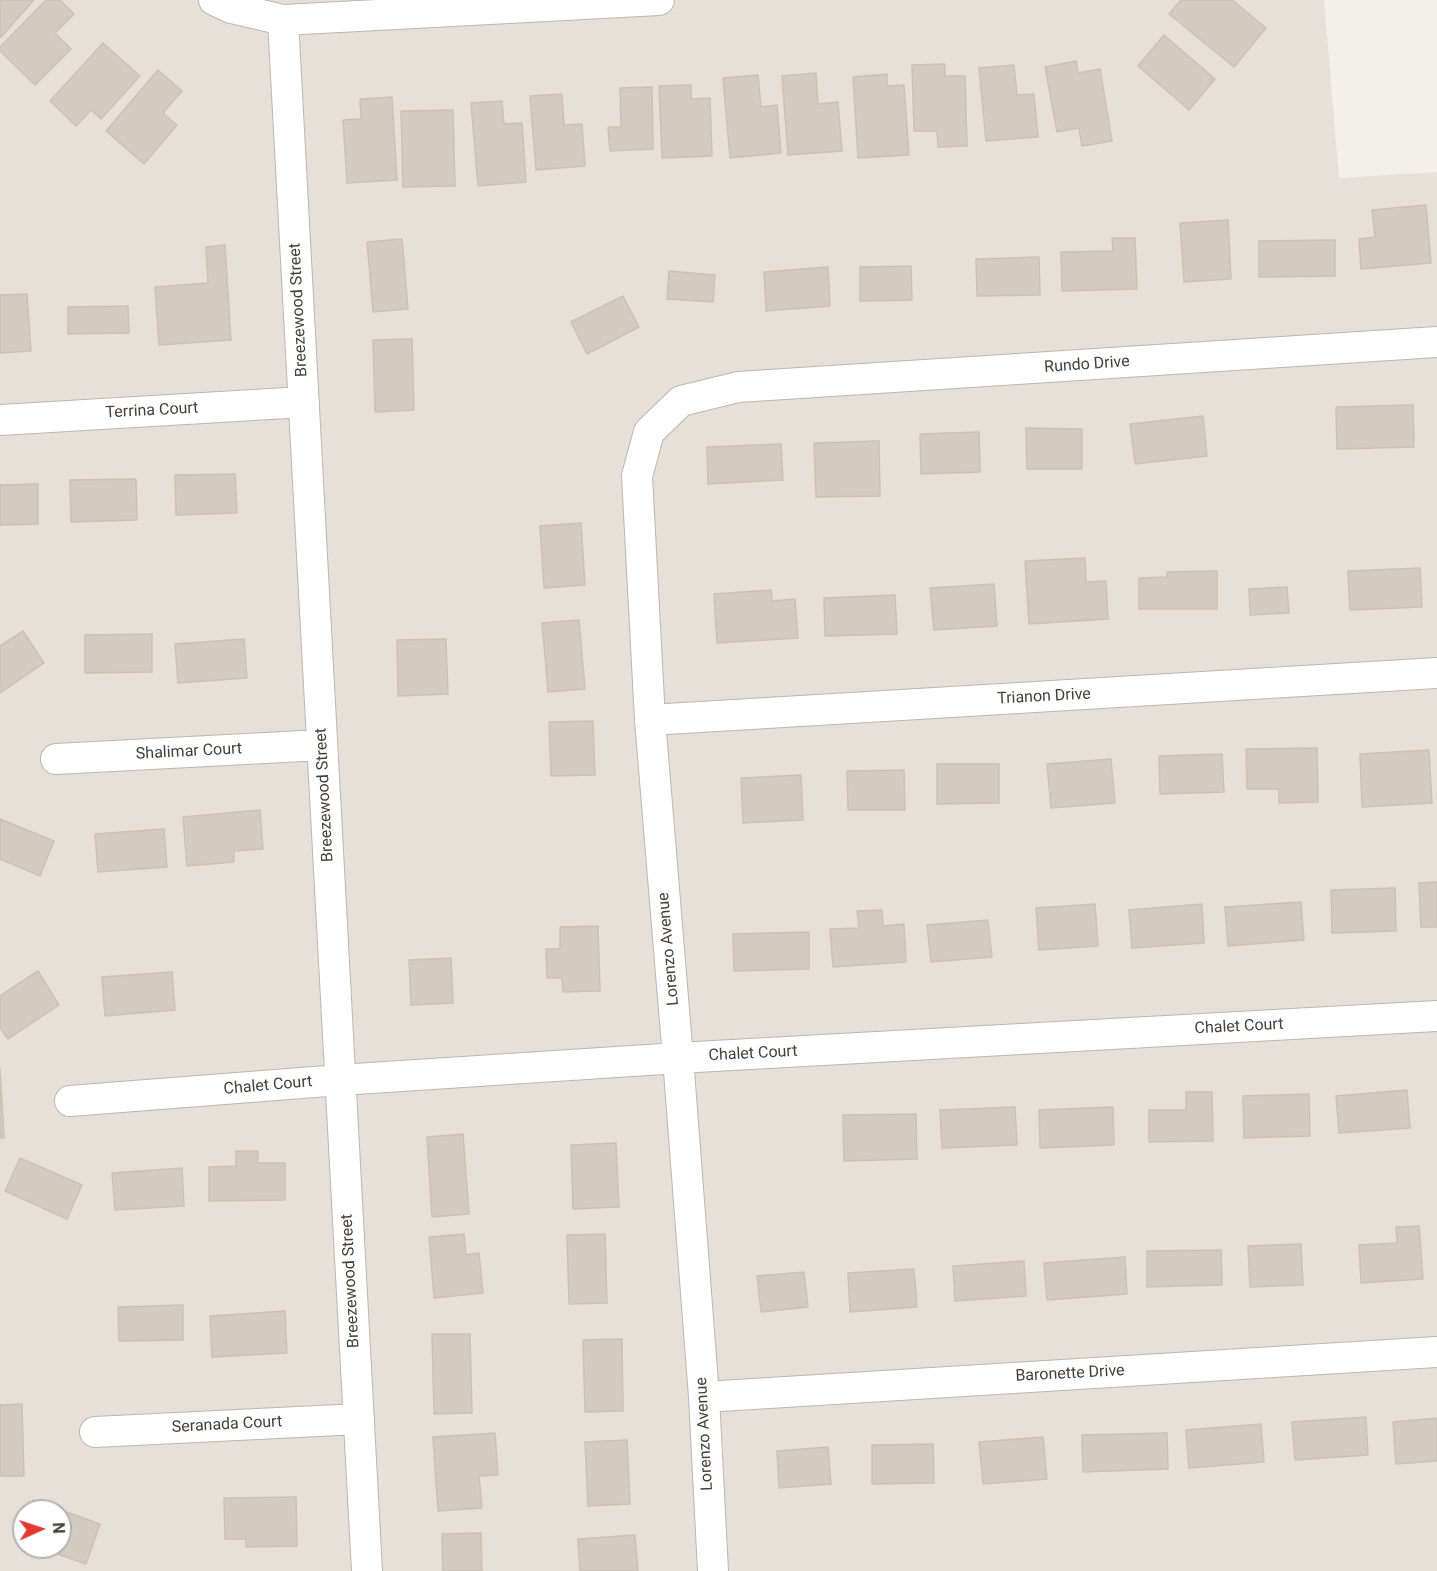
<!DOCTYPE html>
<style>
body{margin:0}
#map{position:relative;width:1437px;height:1571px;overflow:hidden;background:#f3efe9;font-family:Roboto,sans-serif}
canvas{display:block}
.north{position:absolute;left:12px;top:1499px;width:60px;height:60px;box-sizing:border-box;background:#fff;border:2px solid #b5b2af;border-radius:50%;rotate:87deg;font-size:16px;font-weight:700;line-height:24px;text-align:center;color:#463f38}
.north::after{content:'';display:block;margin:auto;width:21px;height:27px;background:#e23a31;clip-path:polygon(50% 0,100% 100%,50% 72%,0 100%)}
</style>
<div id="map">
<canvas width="1437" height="1571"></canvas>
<div class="north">N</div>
</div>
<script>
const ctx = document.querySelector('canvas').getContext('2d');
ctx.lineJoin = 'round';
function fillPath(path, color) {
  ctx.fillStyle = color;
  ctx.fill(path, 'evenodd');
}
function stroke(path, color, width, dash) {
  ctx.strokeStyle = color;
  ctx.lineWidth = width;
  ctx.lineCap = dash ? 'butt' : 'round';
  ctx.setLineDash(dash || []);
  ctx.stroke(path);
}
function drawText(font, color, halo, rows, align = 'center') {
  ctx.font = font + ' Roboto,sans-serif';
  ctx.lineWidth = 6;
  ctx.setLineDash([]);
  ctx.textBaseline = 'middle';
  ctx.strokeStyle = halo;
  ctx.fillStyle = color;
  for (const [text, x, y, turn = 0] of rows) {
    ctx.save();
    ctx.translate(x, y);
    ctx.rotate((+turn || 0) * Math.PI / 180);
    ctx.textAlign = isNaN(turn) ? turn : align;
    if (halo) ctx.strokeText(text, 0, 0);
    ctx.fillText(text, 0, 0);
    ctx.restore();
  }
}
fillPath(new Path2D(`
 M0 0H1324L1339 178 1437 172V1571H0ZM24 1511H60V1547H24Z`), '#e6e0d8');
const building = new Path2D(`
 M0 0H34L1 37 0 36Z
 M46 0H60L74 14 55 33 71 49 35 85 0 51V47Z
 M1181 0H1232L1266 28 1234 67 1169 14Z
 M1164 35 1215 79 1189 110 1138 66Z
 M103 43 140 76 101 119 91 110 76 126 50 101Z
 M1076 61 1078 73 1100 69 1112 141 1082 146 1079 128 1057 132 1045 67Z
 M945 64V76H965L967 146 938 147 937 131H914L912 65Z
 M1014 65 1017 95 1034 94 1038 137 986 141 979 68Z
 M158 70 182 91 163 113 177 125 144 164 106 131Z
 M816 73 818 104 838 102 842 151 788 155 782 76Z
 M887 74V86L904 85 909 155 858 158 853 77Z
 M758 75 761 107 777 105 781 153 730 158 723 78Z
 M691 85V99L710 98 712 156 662 158 659 86Z
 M652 87 653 149 610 151 608 127H621L620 88Z
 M562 94 564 125 582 124 585 166 536 170 530 96Z
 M392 97 397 180 347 183 343 120 361 119 360 99Z
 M502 101 504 124 522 123 526 182 478 186 471 103Z
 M453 110 455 186 403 187 401 111Z
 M1426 205 1431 263 1361 269 1359 239 1375 237 1372 210Z
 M1228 220 1231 279 1184 282 1180 223Z
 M1112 238H1135L1137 289 1062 291 1061 252 1113 251Z
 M402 239 408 309 373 312 367 242Z
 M1335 240V276L1259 277V241Z
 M225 245 231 340 159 345 155 287 208 283 206 247Z
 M1039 257 1040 295 977 296 976 259Z
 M911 266 912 300 860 301V267Z
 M828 267 830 306 766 311 764 272Z
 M669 271 715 275 713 302 667 299Z
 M27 294 31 351 0 353V295Z
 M623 296 639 327 587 354 571 322Z
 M128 306 129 333 68 334V307Z
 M412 339 414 410 375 412 373 340Z
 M1413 405 1414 447 1337 449 1336 407Z
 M1203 416 1207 456 1135 464 1130 424Z
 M1026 428 1082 429V469H1027Z
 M979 432 980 472 921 474 920 434Z
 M879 441 880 496 816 497 814 443Z
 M781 444 783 480 708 484 707 447Z
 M235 474 237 513 176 515 175 475Z
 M136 479 137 520 71 522 70 480Z
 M38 484V524L0 525V485Z
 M581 523 585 585 544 588 540 526Z
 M1085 558 1086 582 1106 581 1108 619 1029 624 1025 561Z
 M1420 568 1422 607 1350 610 1348 571Z
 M1217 571V609H1139V578L1167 577V572Z
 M994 584 997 626 934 630 930 588Z
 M1287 587 1289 613 1250 615 1249 589Z
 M771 590 772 601 795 599 798 638 717 643 714 594Z
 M895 595 897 634 825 636 824 598Z
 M579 620 585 689 548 692 542 623Z
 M23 631 44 663 0 693V646Z
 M152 634V672L85 673V635Z
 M244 639 247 678 178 683 175 644Z
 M446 639 448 694 398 696 397 640Z
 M593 721 595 775 551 776 549 722Z
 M1317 748 1318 802 1279 803V789H1247L1246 749Z
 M1429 750 1432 803 1362 807 1360 754Z
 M1222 754 1224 792 1160 794 1159 756Z
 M1111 759 1115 803 1051 808 1047 764Z
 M937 764H999V803L937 804Z
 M904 770 905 810H848L847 771Z
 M801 775 803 820 743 823 741 778Z
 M260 810 263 849 234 851V862L187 866 183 817Z
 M0 819 54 841 40 876 0 859Z
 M164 829 167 867 98 872 95 834Z
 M1437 882V927H1421L1419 883Z
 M1395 888 1396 931 1332 933 1331 890Z
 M1301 902 1304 940 1228 946 1225 907Z
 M1095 904 1098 946 1039 950 1036 908Z
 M1202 904 1204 943 1132 948 1129 910Z
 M882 910 883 926 904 924 906 962 833 967 830 929 859 928 857 911Z
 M988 920 992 957 931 962 927 925Z
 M598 926 600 991 563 992 562 978H547L546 949H560V927Z
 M809 932V969L734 971 733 934Z
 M451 958 453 1003 411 1005 409 960Z
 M38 971 59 1005 8 1039 0 1028V996Z
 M172 972 175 1010 105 1016 102 977Z
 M0 1069 4 1138H0Z
 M1407 1090 1410 1128 1339 1133 1336 1096Z
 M1186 1092H1212L1213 1141 1149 1142V1110H1186Z
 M1309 1094 1310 1136 1244 1138 1243 1096Z
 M1015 1107 1017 1145 942 1148 940 1110Z
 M1113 1107 1114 1145 1040 1148 1039 1110Z
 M916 1114 917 1159 844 1161 843 1115Z
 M463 1134 469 1214 432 1217 427 1137Z
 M616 1143 619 1207 573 1209 571 1145Z
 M236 1151H258V1163H285V1200L209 1201V1167L236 1166Z
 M20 1158 82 1185 67 1219 5 1191Z
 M182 1168 184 1206 115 1210 112 1173Z
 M1419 1226 1423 1279 1361 1283 1359 1245 1397 1243 1396 1227Z
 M464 1234 466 1255 479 1253 483 1293 434 1298 429 1237Z
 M605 1234 607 1303 569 1304 567 1235Z
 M1301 1244 1303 1285 1250 1287 1248 1246Z
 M1221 1250 1222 1285 1147 1287V1251Z
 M1125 1257 1127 1294 1047 1300 1044 1263Z
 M1024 1261 1026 1296 955 1301 953 1266Z
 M914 1269 917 1307 850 1312 848 1273Z
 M804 1272 808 1307 761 1312 757 1276Z
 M183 1305V1340L119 1341 118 1307Z
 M285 1311 287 1353 212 1357 210 1316Z
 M432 1334H470L472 1413 434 1414Z
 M622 1339 623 1411 585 1412 583 1340Z
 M22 1404 24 1476H0V1405Z
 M1366 1417 1368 1455 1295 1460 1292 1422Z
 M1437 1418V1461L1396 1464 1393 1422Z
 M1261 1424 1264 1462 1189 1468 1186 1430Z
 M495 1433 498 1475 479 1476 482 1508 438 1511 433 1437Z
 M1167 1433 1168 1469 1083 1472 1082 1435Z
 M1043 1437 1047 1479 983 1484 979 1442Z
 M627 1440 630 1504 588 1506 585 1442Z
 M933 1444 934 1483 872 1484V1445Z
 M828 1447 831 1484 779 1488 777 1451Z
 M296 1497 297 1546 246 1547V1539H225L224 1498Z
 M33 1500 100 1524 86 1564 37 1547H60V1511H29Z
 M481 1533 482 1571H443L442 1534Z
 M635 1535 638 1571H580L578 1539Z`);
fillPath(building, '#d3cac0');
stroke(building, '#cdc1b4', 1.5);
const minor = new Path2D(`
 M214 0 231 8 283 20 659 0
 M283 20 367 1571
 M0 420 304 402
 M650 720 1437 673
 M56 759 322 745
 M70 1101 340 1080 678 1058 1437 1016
 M704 1397 1437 1352
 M95 1432 359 1419
 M713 1571 704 1397 678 1058 650 720 637 476 649 432 681 401 738 387 1437 342`);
stroke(minor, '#bdb6ad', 32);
stroke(minor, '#fff', 30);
drawText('16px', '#463f38', '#fff', [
 ["Breezewood Street",299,310,-93],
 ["Rundo Drive",1087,365,-4],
 ["Terrina Court",152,411,-3],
 ["Trianon Drive",1044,697,-3],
 ["Shalimar Court",189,752,-3],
 ["Breezewood Street",325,795,-93],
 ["Lorenzo Avenue",669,949,-95],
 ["Chalet Court",1239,1027,-3],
 ["Chalet Court",753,1054,-3],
 ["Chalet Court",268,1086,-5],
 ["Breezewood Street",351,1281,-93],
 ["Baronette Drive",1070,1374,-3],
 ["Seranada Court",227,1425,-3],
 ["Lorenzo Avenue",705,1434,-93]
]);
</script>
